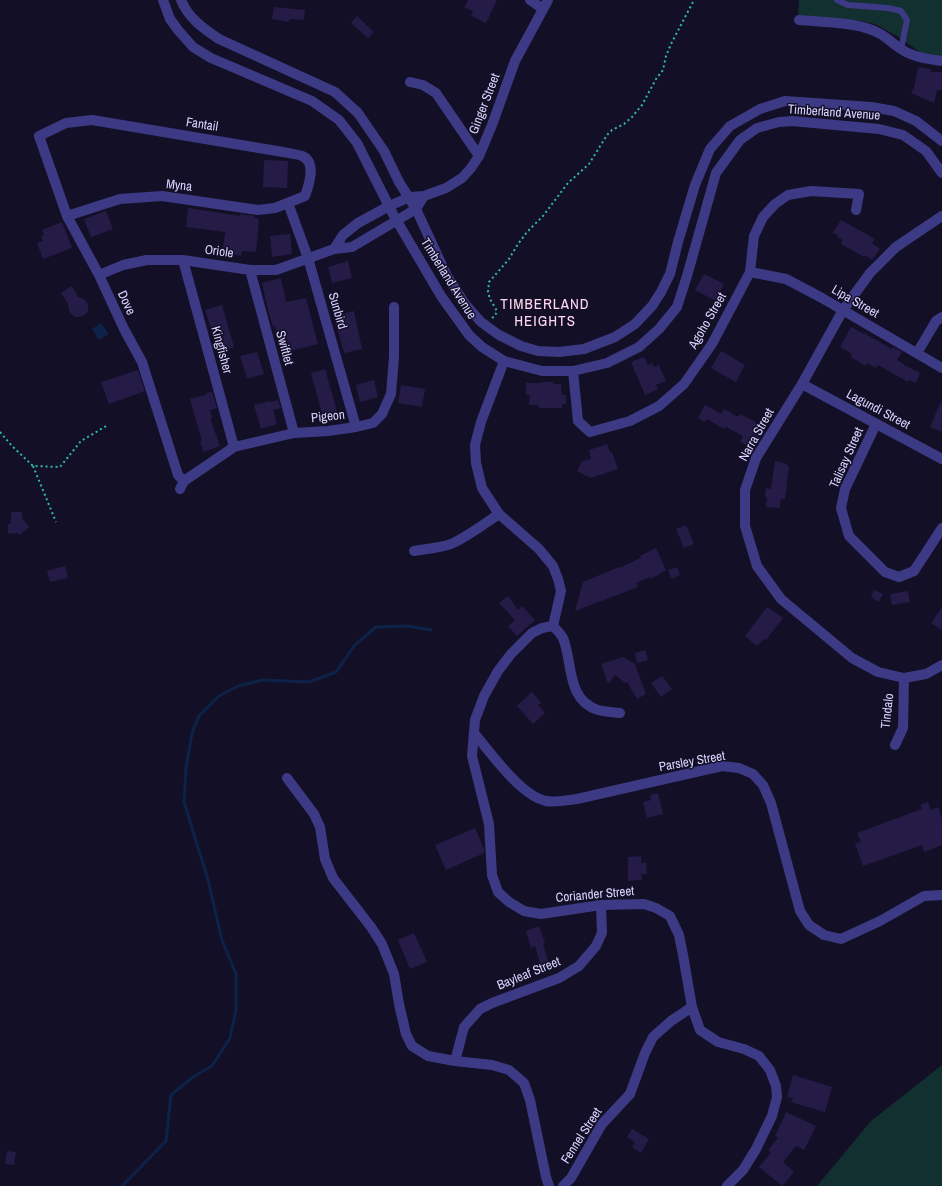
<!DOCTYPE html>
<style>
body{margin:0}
canvas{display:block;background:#130f26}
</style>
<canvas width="942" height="1186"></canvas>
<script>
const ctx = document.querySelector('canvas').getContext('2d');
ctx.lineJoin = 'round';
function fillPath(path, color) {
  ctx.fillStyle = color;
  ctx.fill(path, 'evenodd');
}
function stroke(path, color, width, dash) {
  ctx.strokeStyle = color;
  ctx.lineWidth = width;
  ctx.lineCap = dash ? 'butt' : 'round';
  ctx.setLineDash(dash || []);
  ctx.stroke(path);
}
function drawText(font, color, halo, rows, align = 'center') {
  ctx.font = font + ' "Archivo Narrow",sans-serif';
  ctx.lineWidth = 3;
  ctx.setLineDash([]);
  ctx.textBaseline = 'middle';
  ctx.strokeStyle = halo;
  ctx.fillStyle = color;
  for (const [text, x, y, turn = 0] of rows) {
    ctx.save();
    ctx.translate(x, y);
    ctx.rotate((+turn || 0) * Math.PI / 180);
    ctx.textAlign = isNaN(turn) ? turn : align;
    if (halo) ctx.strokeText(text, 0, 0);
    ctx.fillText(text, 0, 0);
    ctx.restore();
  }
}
fillPath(new Path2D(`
 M799 0H942V57L920 52 897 36 875 24 861 21 798 15Z
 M942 1065V1186H817L871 1121Z`), '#12302f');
fillPath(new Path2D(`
 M101 323 109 334 99 340 92 329Z`), '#0c2248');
stroke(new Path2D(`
 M122 1186 166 1141 171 1095 193 1077 212 1066 230 1038 236 1010V974L222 940 208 880 184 802 186 769 192 733 199 716 219 696 238 686 263 680 309 682 336 672 355 645 376 627 407 626 431 630`), '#0c2248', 3);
fillPath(new Path2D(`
 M468 0H497L486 23 471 16 473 11 464 7Z
 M274 7 305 10 304 20 290 19 289 22 272 19Z
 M357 16 374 32 368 38 351 23Z
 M918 67 931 69V72H942V90H937L934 103 911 93 914 88Z
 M264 160 288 161 287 188 263 187Z
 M188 208 240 216V214L254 216V218H258V221H259L256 252 242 251 241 256 227 253V248H223L225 232 186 227Z
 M106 211 113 229 91 237 84 219Z
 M841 220 875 239 872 243 880 249 872 260 865 255 864 257 841 244 843 240 837 237 838 235 833 233Z
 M62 222 72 248 43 259 37 243 43 241 41 236 44 235 42 230Z
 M290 234 292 254 272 257 270 236Z
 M348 261 352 278 332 283 328 267Z
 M704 274 724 284 720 292 724 294 720 303 695 290Z
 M281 278 286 302 306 298 318 344 282 353 275 326 273 327 268 310 262 283Z
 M72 286 78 297 84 299 88 304V311L86 314 81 317H75L70 313 68 304 61 293Z
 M222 305 234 347 226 350 219 328 212 331 205 310Z
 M354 311 362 349 344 353 334 316Z
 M851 327 864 334V333L892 349 893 347 902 352 897 360 904 364V365L920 373 916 383 909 380 908 382 878 365 876 368 867 363 866 366 851 357 852 354 840 347Z
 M721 351 745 365 736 382 711 368Z
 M257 352 264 374 247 379 240 356Z
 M644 357 648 365 652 363 654 367 659 365 666 381 656 385 658 389 645 395 631 362Z
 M325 369 338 415 323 418 311 373Z
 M138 370 145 391 109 404 101 382Z
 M374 380 378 397 360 402 356 385Z
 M541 382H553V384H561V392H562V395H566V404H562V408H539V405H529L530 395H526V383H541Z
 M401 385 425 389 422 407 398 403Z
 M212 392 217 408 210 410 212 417 210 418 220 446 204 452 200 442 202 441 190 399 206 395V393Z
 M942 399V432L930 427Z
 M278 400 281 408 273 410 277 424 261 429 254 405 270 401V402Z
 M705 405 721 414 724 409 738 417 740 414 765 427 753 449 740 442 743 436 726 427 724 429 707 419 705 422 698 418Z
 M607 444 610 452H612L618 469 591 478 577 471 582 461 591 459 589 450Z
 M775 461 787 464V466H789L785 499H781L780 508 766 507 767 497H765L766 488 771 489Z
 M11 512H22V518L29 527 19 535 18 533 8 534V524H11Z
 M686 525 694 544 684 548 676 529Z
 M656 548 666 570 651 579 650 577 636 583 638 587 575 611 583 582 619 567V568L641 558 640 556Z
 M65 566 68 578 50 582 47 571Z
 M677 567 680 575 671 579 668 570Z
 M874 590 883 594 879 602 871 597Z
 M908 591 910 602 892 605 890 594Z
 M508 596 518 610 522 606 535 620 517 636 508 626 515 620 499 603Z
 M767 607 783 618 766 640 764 639 757 646 745 636Z
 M942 607V630L931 623Z
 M645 650 648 660 637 663 635 653Z
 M623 657 635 664 646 694 637 699 627 682 625 683 615 675 608 684 601 664Z
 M662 676 672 689 661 697 651 683Z
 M532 692 541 703 538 705 545 713 533 724 517 706Z
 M658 793 663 814 647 818 643 802 651 800 650 795Z
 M928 802 931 810 938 807 942 819V845L924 852 922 845 863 866 855 844 861 842 857 833 922 809 920 805Z
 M475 828 484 849V853L446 870 435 845Z
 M641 856V863H646L647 874H641L642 880 628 881V857Z
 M539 926 545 943 543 944 549 965 541 967 535 946 531 948 526 931Z
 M414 933 427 962 410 969 398 940Z
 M793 1075 832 1087 825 1112 791 1102 793 1098 787 1097Z
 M786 1112 816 1126 804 1150 796 1146 783 1162 794 1172 782 1186 759 1167 771 1153 768 1150 778 1138 775 1136Z
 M632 1129 649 1139 641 1153 632 1147 635 1142 627 1137Z
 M7 1151 16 1152 14 1165 5 1164Z`), '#241b47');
stroke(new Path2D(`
 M492 318 495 316 497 311 490 299 488 292 489 282 509 259 518 244 527 232 543 216 568 183 589 164 607 135 612 130 624 124 632 117 642 105 656 79 663 70 666 56 671 44 694 0
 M0 432 12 446 33 466 60 467 81 441 108 425
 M33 466 56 522`), '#2fb8b0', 2, [2, 3]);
stroke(new Path2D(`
 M837 0 848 5 888 8 901 11 907 20 901 49`), '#3d3a85', 6);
stroke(new Path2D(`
 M530 0 543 9
 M799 20C821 22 852 22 872 30 886 35 890 42 901 49 912 57 929 59 942 61
 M410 82 423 85 436 93 479 156
 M424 196 446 188 462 178 471 168 479 156 492 125 515 61 548 0
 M288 203 308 258 356 427
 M67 216 120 199 162 196 258 210 275 208 305 196C309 185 317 162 302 156 296 154 289 153 283 152L92 120 66 123 39 136 67 216 99 275 124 329 142 362 178 475 184 481
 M942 216 896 247 870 273 843 310 802 384 756 458 745 490V526L757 566 781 599 852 658 878 672 904 678 926 674 942 665
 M183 260 234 447
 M250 270 294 433
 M750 272 786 279 822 298 942 368
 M99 275 123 265 147 260H183L250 270H276L334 249 352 247 416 209 424 196 410 197 389 206 358 223 343 235 334 249
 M917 353 936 321 942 317
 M504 361 481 422 475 445 476 463 482 488 499 514 539 549 553 566 558 579 561 591 553 626
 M573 371 578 421 590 432 630 421 659 406 684 384 712 344 750 272 754 236 763 217 775 204 788 195 811 191 859 194 856 210
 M802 384 942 459
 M876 424 845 489 841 508 849 536 885 572 899 577 914 571 942 528
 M180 489 184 481 234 447 294 433 328 431 356 427 373 423 382 414 391 394 394 357V307
 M414 551C426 549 439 548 451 544 467 537 484 524 499 514
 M553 626 542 628 532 633 511 654 498 671 484 696 475 720 472 756 489 824 492 875 498 892 509 902 524 911 541 914 601 905 644 904 656 908 670 916 679 935 683 955 692 1007 700 1030 718 1042 744 1049 759 1056 770 1070 776 1086 777 1097 772 1116 756 1149 743 1170 727 1186
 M553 626C557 630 561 634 563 638 573 662 566 700 598 710 605 712 613 712 620 713
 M474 733C491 753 521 796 546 801 556 803 567 800 577 799L722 766 739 768 753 774 763 785 771 803 800 911 809 925 824 935 841 939 880 921 924 896 942 895
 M895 745 903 728 904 678
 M287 778 314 814 320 827 325 859 333 878 371 927 382 944 394 974 399 1004 406 1034 412 1046 428 1056 455 1061 492 1065 509 1070 524 1083 530 1100 546 1177 549 1186
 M455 1061 464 1027 480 1009 492 1003 559 978 579 966 596 946 602 933 601 905
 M563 1186 571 1178 602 1124 630 1094 645 1053 653 1037 671 1021 692 1007`), '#3d3a85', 10);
stroke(new Path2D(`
 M163 0 170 19 178 30 193 47 211 58 312 101 339 120 357 143 394 216 441 296 469 335 482 347 504 361 542 371H573L607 363 639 347 659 329 677 307 687 276 716 173 740 140 757 128 779 122 792 121 879 129 903 135 926 151 942 173
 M181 0C188 18 204 29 219 39L335 92 358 113 384 151 399 182 416 209 447 276 465 304 481 322 499 335 521 346 538 351 559 352 584 349 615 337 635 324 652 306 661 292 670 274 678 242 695 185 710 149 730 126 760 109 785 101 871 107 894 111 916 121 942 141`), '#3d3a85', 10);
drawText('13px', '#d9d4ff', '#130f26', [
 ["Ginger Street",485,104,-69],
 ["Timberland Avenue",834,113,4],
 ["Fantail",202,125,9],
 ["Myna",179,186,6],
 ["Oriole",219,252,8],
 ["Timberland Avenue",448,279,58],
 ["Lipa Street",855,302,30],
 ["Dove",126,303,65],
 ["Sunbird",337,311,74],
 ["Agoho Street",708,321,-60],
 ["Swiftlet",284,348,75],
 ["Kingfisher",221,350,75],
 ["Lagundi Street",878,410,28],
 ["Pigeon",328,417,-6],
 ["Narra Street",757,435,-61],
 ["Talisay Street",847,458,-66],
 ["Tindalo",888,711,-84],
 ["Parsley Street",692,762,-10],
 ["Coriander Street",595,895,-5],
 ["Bayleaf Street",529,974,-22],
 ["Fennel Street",582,1136,-57]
]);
ctx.letterSpacing = '1px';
drawText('15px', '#ffd6f0', '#130f26', [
 ["TIMBERLAND",545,305],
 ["HEIGHTS",545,322]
]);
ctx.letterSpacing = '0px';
</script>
